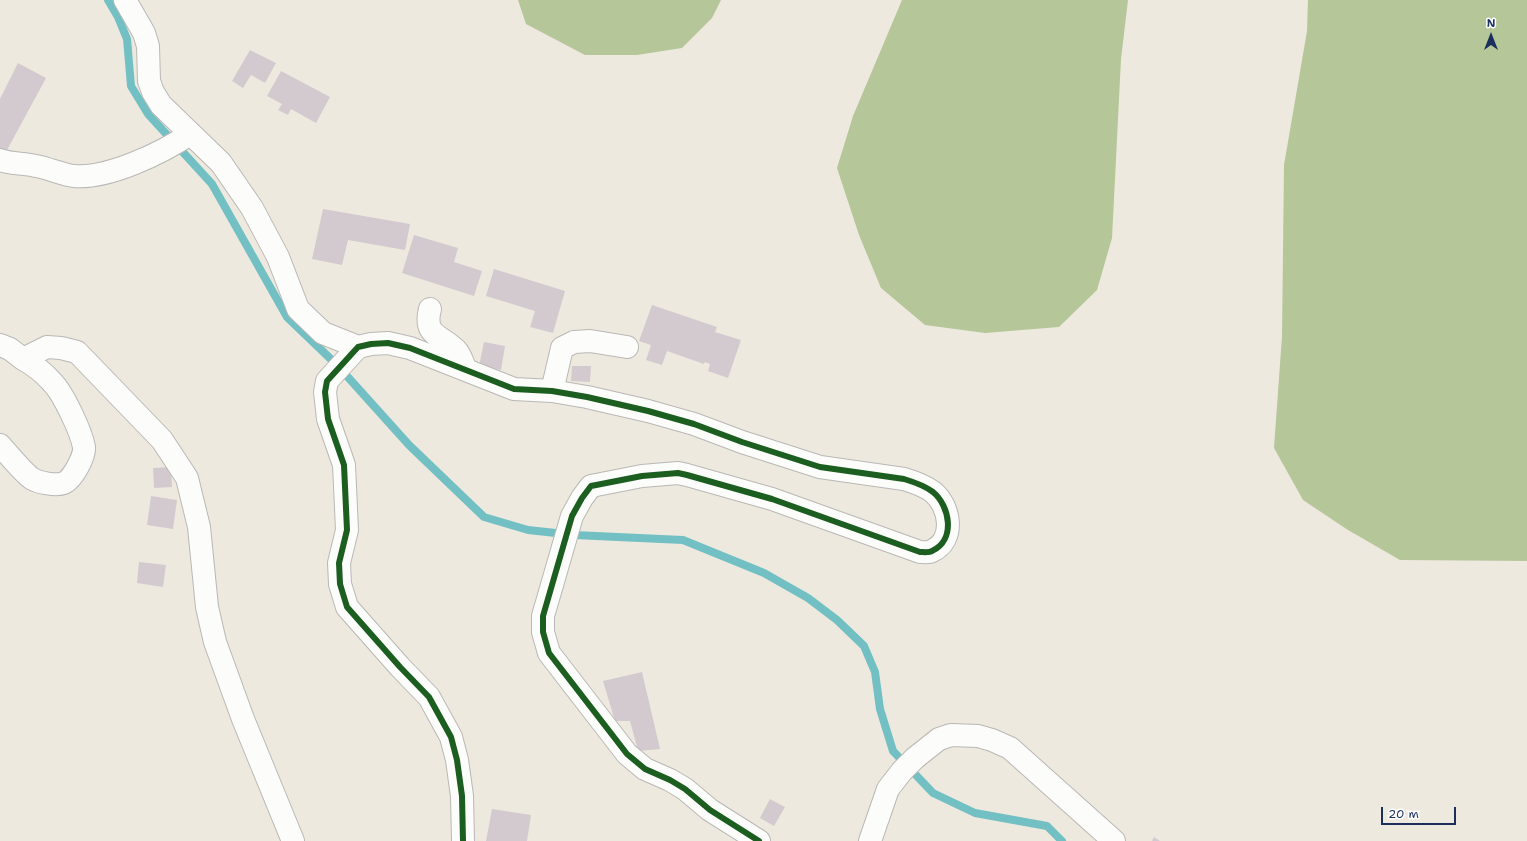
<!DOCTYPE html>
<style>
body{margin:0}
#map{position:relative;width:1527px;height:841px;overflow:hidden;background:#eee9de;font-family:"Shantell Sans",sans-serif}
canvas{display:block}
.north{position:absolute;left:1471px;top:16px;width:40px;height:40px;-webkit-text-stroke:3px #fff;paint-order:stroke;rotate:0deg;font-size:11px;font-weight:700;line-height:16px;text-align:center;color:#1b2f5e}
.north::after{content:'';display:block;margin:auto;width:14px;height:18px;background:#1b2f5e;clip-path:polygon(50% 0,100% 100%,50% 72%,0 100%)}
.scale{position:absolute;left:1381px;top:807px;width:75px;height:18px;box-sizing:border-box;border:2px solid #1b2f5e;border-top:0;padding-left:5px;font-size:12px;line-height:14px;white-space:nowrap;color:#1b2f5e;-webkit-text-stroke:3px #fff;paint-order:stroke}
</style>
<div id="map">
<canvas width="1527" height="841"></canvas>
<div class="north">N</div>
<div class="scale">20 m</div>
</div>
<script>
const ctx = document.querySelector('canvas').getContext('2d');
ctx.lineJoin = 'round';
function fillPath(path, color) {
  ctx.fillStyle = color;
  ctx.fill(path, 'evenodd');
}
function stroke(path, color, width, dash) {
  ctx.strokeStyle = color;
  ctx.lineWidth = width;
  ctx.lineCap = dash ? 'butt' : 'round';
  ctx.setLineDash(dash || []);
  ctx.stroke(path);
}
fillPath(new Path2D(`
 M518 0H721L712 18 682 48 637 55H585L526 24Z
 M902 0H1128L1121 59 1112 238 1097 290 1059 327 985 333 925 325 881 288 859 235 837 168 853 116Z
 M1308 0H1527V561L1400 560 1348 530 1303 500 1274 448 1282 336 1284 165 1307 31Z`), '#b5c699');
stroke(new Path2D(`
 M108 0 118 17 127 39 131 86 148 114 212 184 287 317 337 365 409 445 484 517 528 530 574 535 683 540 764 573 808 598 837 620 864 646 875 672 880 709 893 751 933 793 975 813 1047 826 1062 841`), '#72c0c3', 8);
fillPath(new Path2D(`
 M250 50 276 63 265 83 251 75 243 88 232 81Z
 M18 63 46 78 6 152 0 149V99Z
 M281 71 330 97 316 123 291 109 288 115 278 110 282 104 267 96Z
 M323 209 410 224 405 250 348 240 342 265 312 259Z
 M414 235 458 248 454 262 482 271 474 296 402 273Z
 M494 269 565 291 553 333 530 327 535 311 486 296Z
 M652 305 717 327 715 332 741 340 728 378 708 371 710 364 705 362 704 364 667 351 662 365 646 360 651 345 639 341Z
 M484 342 505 346 501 370 479 366Z
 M572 366H591L590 382 571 381Z
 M171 467 172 487 154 488 153 468Z
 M151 496 177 500 173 529 147 525Z
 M139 562 166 565 163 587 137 583Z
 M642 672 660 749 638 751 630 721H615L603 681Z
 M770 799 785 807 774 826 760 818Z
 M492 809 531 815 527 841H486Z
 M1154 837 1160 841H1152Z`), '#d2cacf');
const street = new Path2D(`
 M125 0 144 33 148 46 149 81 153 92 161 105 221 163 252 208 278 257 298 309 323 333 358 347
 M0 160C11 164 24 163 36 166 48 168 63 175 74 176 108 179 162 153 190 134
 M430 309C423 336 441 335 456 350 461 355 463 364 466 370
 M0 345 10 349 23 359
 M552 391 562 348 574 342 590 341 627 347
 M0 445C8 454 23 472 31 478 38 483 57 486 64 483 73 479 85 456 84 447 81 431 63 393 52 382 43 372 34 365 23 359L47 347 61 348 77 352 162 440 187 478 199 527 207 607 215 642 243 719 293 841
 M463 841 462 796 457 760 451 737 429 697 400 667 347 607 340 584 339 563 347 530 344 465 328 419 325 392 327 381 358 347 371 344 388 343 410 348 514 389 552 391 587 397 648 411 694 424 742 442 820 467 904 479C914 482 925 486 933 492 950 506 956 540 932 551 929 553 923 552 920 552L772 499 687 475 678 473 642 476 591 486 582 498 572 516 543 616V632L549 653 627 754 645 769 670 780 685 789 710 810 759 841
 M870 841 888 789 902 771 915 758 939 739 951 735 978 736 992 740 1010 748 1114 841`);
stroke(street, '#b9b8b6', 24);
stroke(street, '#fcfcfa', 22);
stroke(new Path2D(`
 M463 841 462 796 457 760 451 737 429 697 400 667 347 607 340 584 339 563 347 530 344 465 328 419 325 392 327 381 358 347 371 344 388 343 410 348 514 389 552 391 587 397 648 411 694 424 742 442 820 467 904 479C914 482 925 486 933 492 950 506 956 540 932 551 929 553 923 552 920 552L772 499 687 475 678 473 642 476 591 486 582 498 572 516 543 616V632L549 653 627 754 645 769 670 780 685 789 710 810 759 841`), '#1b5e20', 6);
</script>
